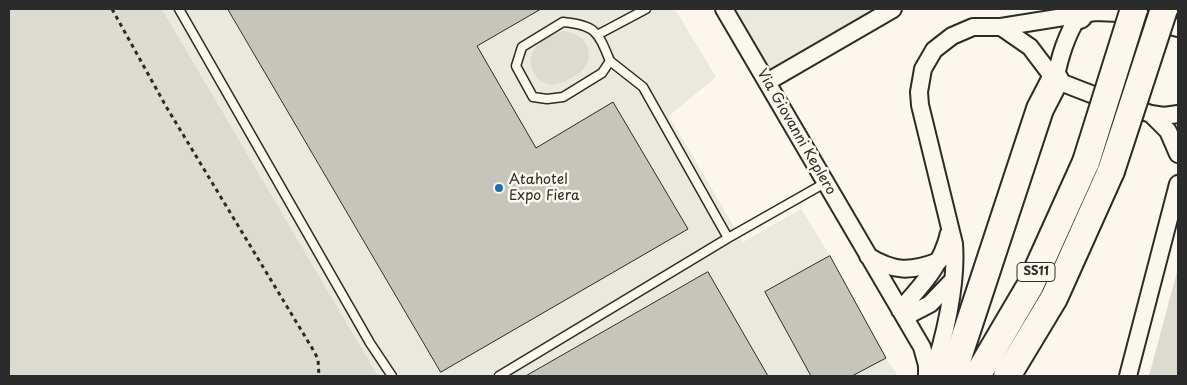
<!DOCTYPE html>
<style>
body{margin:0}
#map{position:relative;width:1187px;height:385px;overflow:hidden;background:#fbf7ec;font-family:"Playpen Sans",sans-serif}
canvas{display:block}
.frame{position:absolute;inset:0;border:10px solid #2b2b2b;pointer-events:none}
</style>
<div id="map">
<canvas width="1187" height="385"></canvas>
<div class="frame"></div>
</div>
<script>
const ctx = document.querySelector('canvas').getContext('2d');
ctx.lineJoin = 'round';
function fillPath(path, color) {
  ctx.fillStyle = color;
  ctx.fill(path, 'evenodd');
}
function stroke(path, color, width, dash) {
  ctx.strokeStyle = color;
  ctx.lineWidth = width;
  ctx.lineCap = dash ? 'butt' : 'round';
  ctx.setLineDash(dash || []);
  ctx.stroke(path);
}
function drawText(font, color, halo, rows, align = 'center') {
  ctx.font = font + ' "Playpen Sans",sans-serif';
  ctx.lineWidth = 5;
  ctx.setLineDash([]);
  ctx.textBaseline = 'middle';
  ctx.strokeStyle = halo;
  ctx.fillStyle = color;
  for (const [text, x, y, turn = 0] of rows) {
    ctx.save();
    ctx.translate(x, y);
    ctx.rotate((+turn || 0) * Math.PI / 180);
    ctx.textAlign = isNaN(turn) ? turn : align;
    if (halo) ctx.strokeText(text, 0, 0);
    ctx.fillText(text, 0, 0);
    ctx.restore();
  }
}
fillPath(new Path2D(`
 M162 9H675L716 77 669 116 743 242 801 209 830 256 886 358 898 376H378Z
 M724 9H893L767 82Z`), '#ebe8de');
fillPath(new Path2D(`
 M9 9H162L378 376H9Z
 M562 31C577 32 593 42 588 61 585 73 560 87 548 84 532 80 525 59 536 47 542 39 553 34 562 31Z
 M1178 268V376H1149Z`), '#dddad0');
const building = new Path2D(`
 M228 9H541L477 46 536 148 613 102 688 229 441 372Z
 M830 256 886 358 852 376H811L765 292Z
 M708 272 768 376H526Z`);
fillPath(building, '#c7c4bc');
stroke(building, '#2b2b2b', 1);
const service = new Path2D(`
 M179 9 370 343 392 376
 M563 22C596 25 598 32 610 61L602 73 563 97 547 99 533 97 516 66 522 47Z
 M599 34 646 9
 M610 61 643 87 728 238 825 183
 M499 376 728 238`);
const minor = new Path2D(`
 M724 9 922 347 927 365V376
 M1079 15C1066 36 1060 56 1055 80L1091 94 1151 114 1164 116 1178 114
 M1001 27 1030 47 1055 80
 M767 82 893 9
 M1151 114 1168 131 1178 154
 M868 256C894 272 910 272 939 261
 M900 310C921 286 942 265 949 233
 M905 317 930 304 953 280
 M931 376C945 340 957 282 954 244L920 105 919 92 923 69 934 50 952 36 973 27H1001L1095 12 1119 13 1178 28
 M1128 376 1178 184`);
const trunk = new Path2D(`
 M1079 15 1081 9
 M952 376 1040 109 1055 80
 M977 376 1030 286 1086 162
 M1007 376 1054 298 1111 171`);
stroke(service, '#2b2b2b', 11);
stroke(minor, '#2b2b2b', 20);
stroke(trunk, '#2b2b2b', 30);
stroke(new Path2D(`
 M112 9 167 108 312 348 318 359 319 376`), '#2b2b2b', 3, [4, 4]);
stroke(service, '#fbf7ec', 8);
stroke(minor, '#fbf7ec', 16);
stroke(trunk, '#fbf7ec', 26);
const trunkBridge = new Path2D(`
 M1086 162 1134 9
 M1111 171 1164 9`);
stroke(trunkBridge, '#2b2b2b', 30, []);
stroke(trunkBridge, '#fbf7ec', 26);
for (const [x, y, r, color] of [
 [499,188,5,"#1f6fb2"]
]) {
  const dot = new Path2D();
  dot.arc(x, y, r, 0, 2 * Math.PI);
  ctx.fillStyle = color;
  ctx.fill(dot);
  stroke(dot, '#fbf7ec', 2);
}
for (const [x, y, w] of [
 [1036,272,38]
]) {
  const box = new Path2D();
  box.roundRect(x - w / 2, y - 9.5, w, 19, 4);
  ctx.fillStyle = '#fbf7ec';
  ctx.fill(box);
  stroke(box, '#2b2b2b', 1);
}
drawText('bold 12px', '#2b2b2b', null, [
 ["SS11",1036,272]
]);
drawText('14px', '#2b2b2b', '#fbf7ec', [
 ["Via Giovanni Keplero",796,132,60]
]);
drawText('14px', '#2b2b2b', '#fbf7ec', [
 ["Atahotel",509,180],
 ["Expo Fiera",509,196]
], 'left');
</script>
